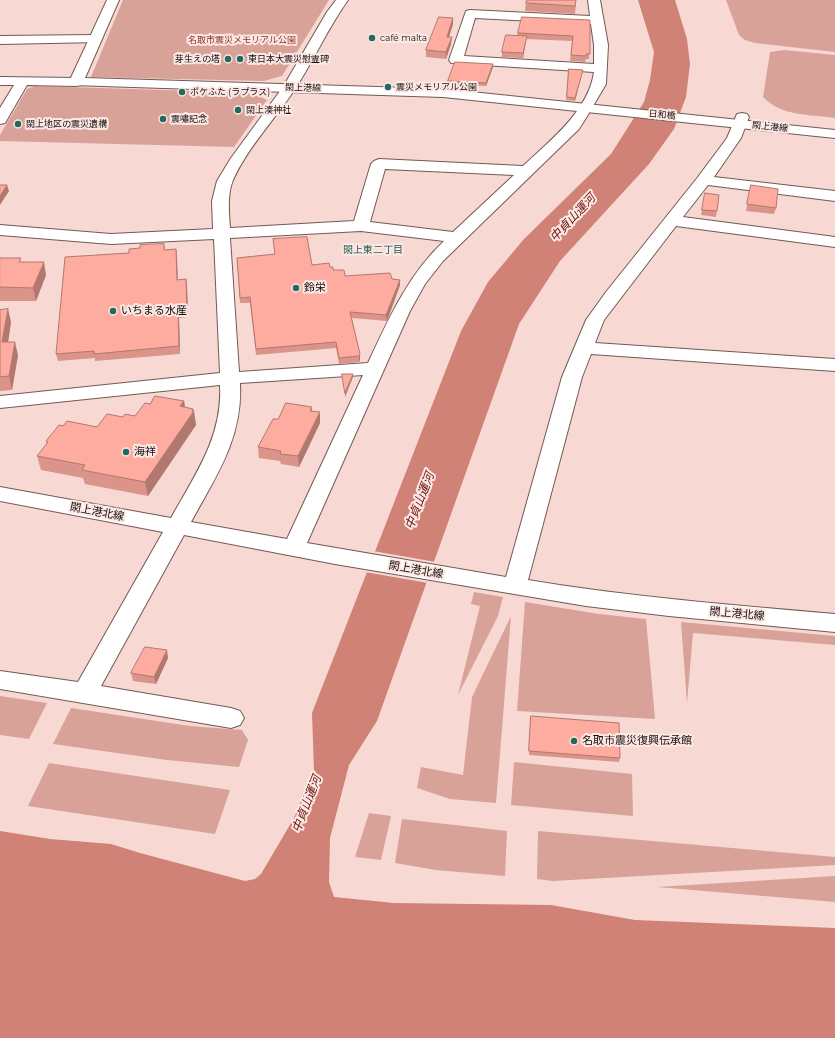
<!DOCTYPE html>
<meta charset="utf-8">
<style>
body{margin:0}
canvas{display:block;background:#f7d8d3}
</style>
<canvas width="835" height="1038"></canvas>
<script>
const ctx = document.querySelector('canvas').getContext('2d');
ctx.lineJoin = 'round';
function fillPath(path, color) {
  ctx.fillStyle = color;
  ctx.fill(path, 'evenodd');
}
function stroke(path, color, width, dash) {
  ctx.strokeStyle = color;
  ctx.lineWidth = width;
  ctx.lineCap = dash ? 'butt' : 'round';
  ctx.setLineDash(dash || []);
  ctx.stroke(path);
}
function drawText(font, color, halo, rows, align = 'center') {
  ctx.font = font + ' Montserrat,"Noto Sans JP",sans-serif';
  ctx.lineWidth = 4;
  ctx.setLineDash([]);
  ctx.textBaseline = 'middle';
  ctx.strokeStyle = halo;
  ctx.fillStyle = color;
  for (const [text, x, y, turn = 0] of rows) {
    ctx.save();
    ctx.translate(x, y);
    ctx.rotate((+turn || 0) * Math.PI / 180);
    ctx.textAlign = isNaN(turn) ? turn : align;
    if (halo) ctx.strokeText(text, 0, 0);
    ctx.fillText(text, 0, 0);
    ctx.restore();
  }
}
fillPath(new Path2D(`
 M123 0H329L282 76 264 81 91 77Z
 M726 0H835V52L755 43 745 40 739 35Z
 M784 50 835 55V118C809 114 783 117 763 97L770 52Z
 M35 86 229 92 254 94 267 100 234 147 0 141V135L27 89Z
 M474 592 503 597 498 616 458 695 480 606 471 604Z
 M525 602 599 614 646 619 655 719 517 711Z
 M511 616 496 803 450 799 417 788 421 767 463 775 472 697Z
 M681 622 835 636V645L693 633 687 703Z
 M0 696 47 703 29 739 0 735Z
 M71 708 190 726 242 730 248 740 239 767 167 760 53 744Z
 M514 762 632 774 633 816 511 805Z
 M49 763 230 790 215 834 28 806Z
 M369 813 391 816 381 860 355 857Z
 M402 819 507 831 505 876 436 870 395 863Z
 M538 831 835 857V865L553 881 537 879Z
 M835 876V902L657 887Z`), '#d9a299');
fillPath(new Path2D(`
 M638 0H675L687 39 690 64 686 97 674 129 649 164 560 261 519 324 377 721 349 765 330 838 329 882 334 897 394 903 551 905 635 920 835 928V1038H0V831L50 839 111 844 140 853 245 881 255 879 261 874 294 818 314 771 312 713 461 331 488 282 524 239 611 154 644 102 650 80 654 52Z`), '#cf8275');
fillPath(new Path2D(`
 M373 551 436 562 428 583 365 572Z`), '#f7d8d3');
const minor = new Path2D(`
 M336 0H348C328 28 314 60 295 89 275 119 248 147 233 180 227 195 229 212 230 228L354 221 371 164 374 161 379 159 523 166C550 141 589 110 594 72L451 63 449 60 466 11 470 10 590 16 588 0H600L608 45 606 84 586 118 579 129 443 261 425 284 410 311 307 543 506 577 562 377 586 320 606 292 698 177 727 138 737 114 742 113 747 114 749 117 741 138 714 177 835 191V201L708 185 683 217 835 237V247L676 226 604 320 595 343 835 359V371L591 354 582 377 528 580C630 597 732 605 835 614V632L669 616 586 606 335 564 184 535 101 686 231 708 240 711 244 718 240 725 231 728 0 689V671L78 682 163 532 0 501V487L171 518C195 475 223 436 220 385L0 408V396L220 373 214 239 111 244 0 235V225L111 234 213 229 212 201 217 181 231 158 283 87 327 12ZM475 18 591 24 594 45V64L464 56ZM385 169 514 175 453 232 370 222ZM361 231 444 241C408 275 389 318 368 363L239 372 230 238ZM363 375 287 539 191 522C216 476 243 438 240 383Z
 M95 35 100 36 101 39 100 42 0 44V36Z
 M0 77 76 78 81 79 83 82 81 85 76 86 27 85 5 123 0 124V108L14 85H0Z`);
const major = new Path2D(`
 M107 0H119L85 78 443 89 835 130V138L443 97 71 85 69 82Z`);
stroke(minor, '#735954', 2);
stroke(major, '#735954', 2);
fillPath(minor, '#fff');
fillPath(major, '#fff');
fillPath(new Path2D(`
 M526 3 576 4 575 14 525 11Z
 M453 18V24L449 37 451 44 446 59 426 57V50Z
 M590 20 589 59H586L585 62 570 61 572 41 526 39 523 58 502 57V52L517 35 518 33Z
 M493 64V67L486 86 447 84 448 81Z
 M569 69 583 70 575 101 566 100Z
 M751 185 776 208 774 214 746 211Z
 M719 195 716 217 701 215 702 210Z
 M164 244 165 250 176 249 177 256V280L186 279 187 286 188 317 179 318 180 354 95 361V358L58 361 56 354 140 248Z
 M275 254 312 265 330 267 333 270 345 276 400 280V285L387 321 352 318 360 360 359 362 339 364 336 348 256 355 250 303H240L237 258Z
 M0 258 22 262 46 275 36 301H0Z
 M0 310 11 322 8 342 18 355 12 390 0 391Z
 M184 401 185 407 193 409 196 425 148 496 85 484 83 478 41 470 37 456 47 444 46 441 63 426 97 427 123 417 135 416Z
 M312 407V411L320 412V423L299 467 281 464 280 461 259 458 258 447 278 419Z
 M168 658 156 684 133 681 131 673Z
 M531 716 620 758 619 762 529 755Z`), '#da9489');
fillPath(new Path2D(`
 M453 18V24L447 43V37Z
 M527 36 526 41 523 58V53Z
 M452 37 451 44 446 59V52Z
 M493 64V67L486 86V83Z
 M583 70 582 73 575 101V98Z
 M7 185 9 191 0 205V196Z
 M176 249 177 256 178 287 177 280Z
 M44 262 46 275 36 301 33 288Z
 M186 279 187 286 188 317 187 310Z
 M400 280V285L387 321 386 315Z
 M8 309 11 322 6 356 2 342Z
 M178 311 179 318 180 354 179 346Z
 M15 342 18 355 12 390 9 376Z
 M360 354V360L359 362V356Z
 M353 374V377L345 397V393Z
 M184 401 186 415 180 406Z
 M193 409 194 412V411L196 425 148 496 145 482Z
 M320 412V423L299 467 298 456Z
 M167 650 168 658 156 684 154 677Z`), '#b1786f');
const building = new Path2D(`
 M527 0H576L575 6 526 3Z
 M439 17 453 18 447 37H452L446 52 426 50Z
 M522 17 590 20V54H586V56L571 55 573 36 518 33Z
 M506 35 527 36 523 53 502 52Z
 M455 62 493 64 486 83 448 81Z
 M569 69 583 70 575 98 567 97Z
 M0 185H7L0 196Z
 M751 185 778 189 776 208 747 204Z
 M705 193 719 195 717 211 702 210Z
 M307 237 312 265 329 263 330 267H333V270H344L345 276 390 273 392 279 400 280 386 315 350 312 360 354 359 356 339 358 336 342 256 349 250 297 240 298 237 258 275 254 273 239Z
 M164 244V250L176 249 177 280 186 279 187 310 178 311 179 346 94 354V351L56 354 65 257 129 253V249L140 248V245Z
 M0 258H21L19 262H44L33 288 0 287Z
 M8 309 2 342H15L9 376 0 377V310Z
 M342 374H353L345 393Z
 M155 396 184 401 180 406 193 409 192 411H194L145 482 82 470 85 465 37 456 48 442 46 441 59 425 63 426 67 421 97 427 107 414 123 417 125 414 135 416 145 403 150 404Z
 M286 403 312 407 310 411 320 412 298 456 280 454 281 451 258 447 273 419H278Z
 M145 647 167 650 154 677 131 673Z
 M531 716 619 723 620 758 529 751Z`);
fillPath(building, '#fdac9f');
stroke(building, '#b1786f', 1);
for (const [x, y, r, color] of [
 [372,38,4,"#23695d"],
 [228,59,4,"#23695d"],
 [240,59,4,"#23695d"],
 [388,87,4,"#23695d"],
 [182,92,4,"#23695d"],
 [238,110,4,"#23695d"],
 [163,119,4,"#23695d"],
 [18,124,4,"#23695d"],
 [296,288,4,"#23695d"],
 [113,311,4,"#23695d"],
 [126,452,4,"#23695d"],
 [574,741,4,"#23695d"]
]) {
  const dot = new Path2D();
  dot.arc(x, y, r, 0, 2 * Math.PI);
  ctx.fillStyle = color;
  ctx.fill(dot);
  stroke(dot, '#fce9e5', 1.5);
}
drawText('9px', '#160c0a', '#fce9e5', [
 ["café malta",380,38],
 ["芽生えの塔",220,59,"right"],
 ["東日本大震災慰霊碑",248,59],
 ["震災メモリアル公園",396,87],
 ["ポケふた (ラプラス)",190,92],
 ["閖上湊神社",246,110],
 ["震嘯記念",171,119],
 ["閖上地区の震災遺構",26,124]
], 'left');
drawText('9px', '#8b2f24', '#fce9e5', [
 ["名取市震災メモリアル公園",242,40]
]);
drawText('9px', '#160c0a', '#fce9e5', [
 ["閖上港線",303,88,1],
 ["日和橋",662,115,6],
 ["閖上港線",770,127,6]
]);
drawText('10px', '#255b52', '#fce9e5', [
 ["閖上東二丁目",373,250]
]);
drawText('11px', '#160c0a', '#fce9e5', [
 ["鈴栄",304,288],
 ["いちまる水産",121,311],
 ["海祥",134,452],
 ["名取市震災復興伝承館",582,741]
], 'left');
drawText('11px', '#160c0a', '#fce9e5', [
 ["閖上港北線",97,512,11],
 ["閖上港北線",416,570,10],
 ["閖上港北線",737,614,5]
]);
drawText('italic 12px', '#6b0d07', '#fce9e5', [
 ["中貞山運河",573,218,-47],
 ["中貞山運河",420,501,-69],
 ["中貞山運河",307,804,-69]
]);
</script>
